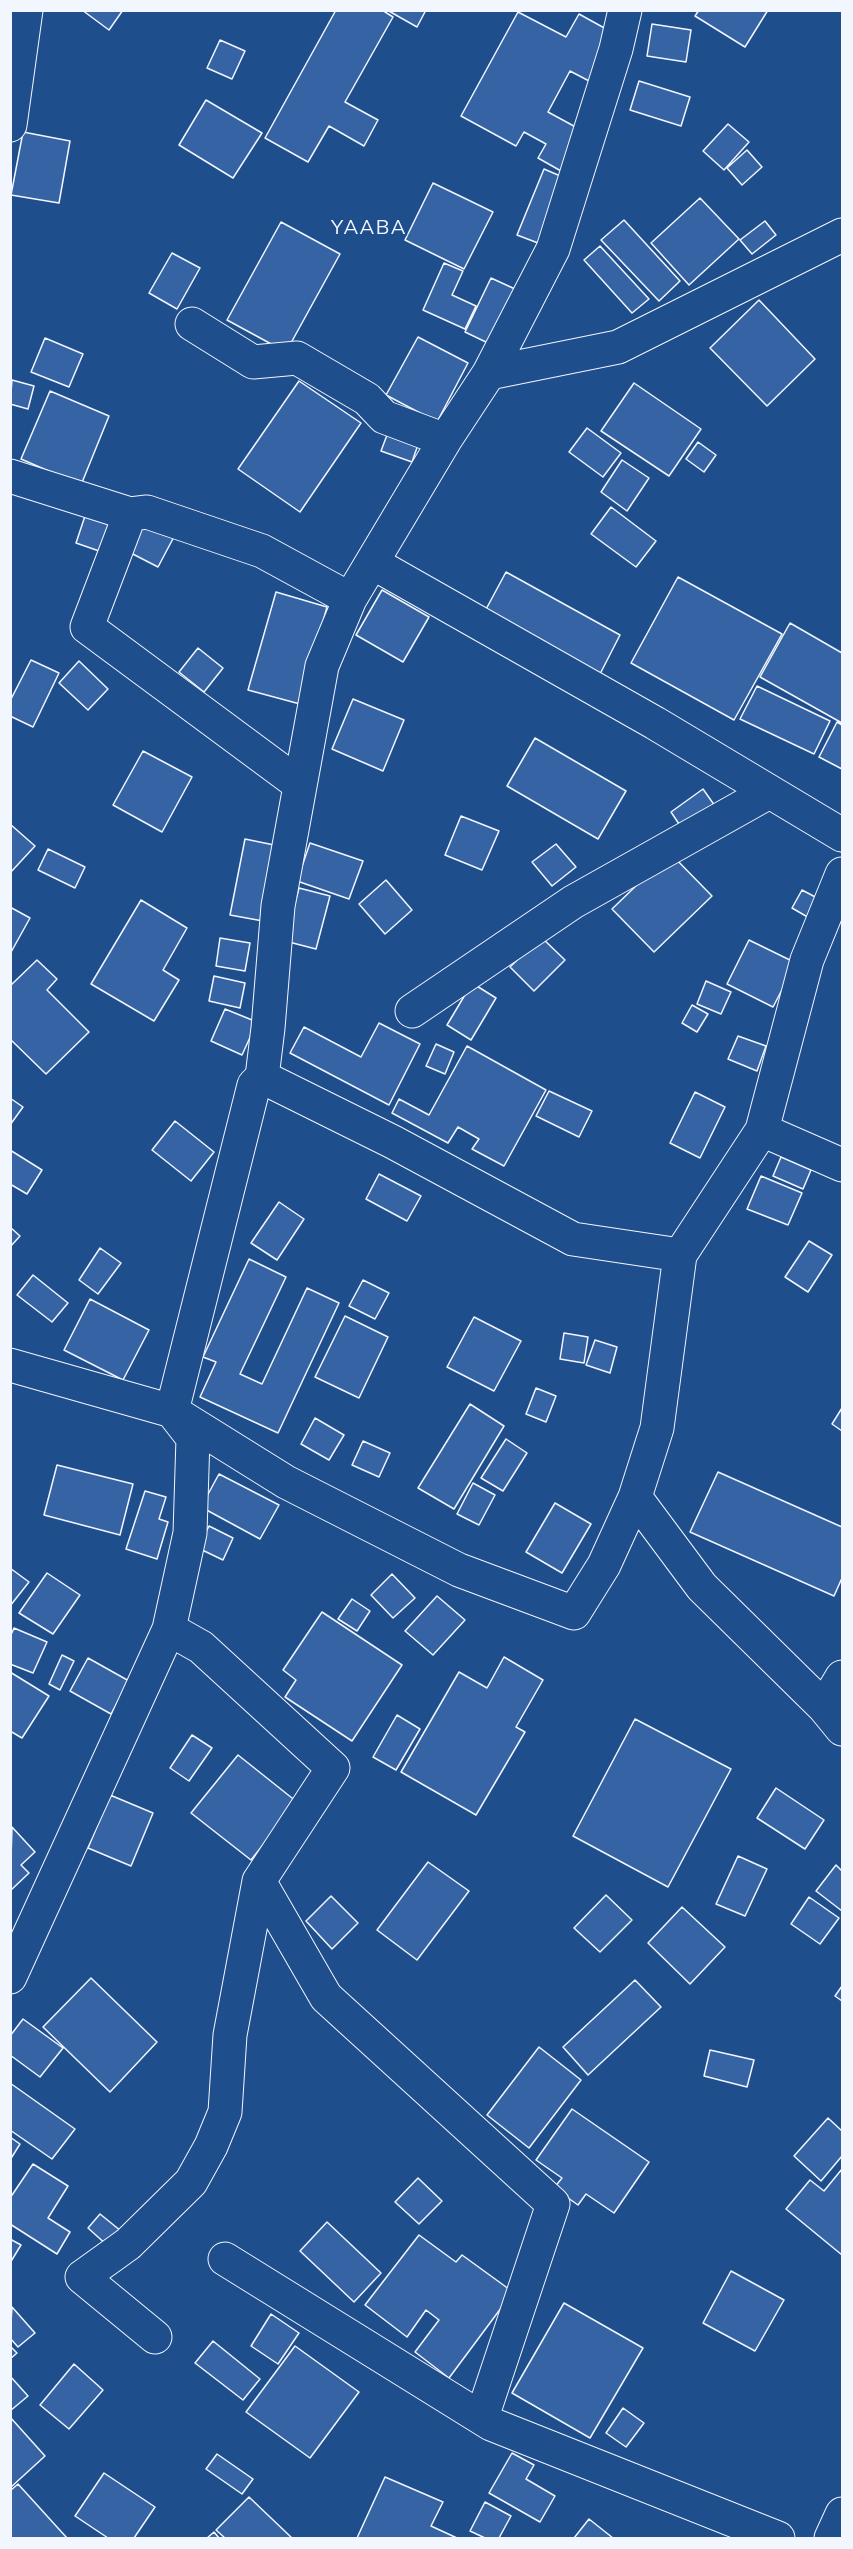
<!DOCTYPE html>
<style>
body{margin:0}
#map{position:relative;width:853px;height:2549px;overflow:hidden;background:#1f4e8c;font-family:Mulish,sans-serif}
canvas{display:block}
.frame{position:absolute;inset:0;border:12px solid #f2f6ff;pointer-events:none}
</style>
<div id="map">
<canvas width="853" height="2549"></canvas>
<div class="frame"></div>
</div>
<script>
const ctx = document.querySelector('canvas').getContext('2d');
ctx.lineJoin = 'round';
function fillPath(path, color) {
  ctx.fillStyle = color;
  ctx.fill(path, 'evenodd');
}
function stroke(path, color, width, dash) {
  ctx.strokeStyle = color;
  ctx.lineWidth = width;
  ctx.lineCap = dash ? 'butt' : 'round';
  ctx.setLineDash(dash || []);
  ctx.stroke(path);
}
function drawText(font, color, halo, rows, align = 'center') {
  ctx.font = font + ' Mulish,sans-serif';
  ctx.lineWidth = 4.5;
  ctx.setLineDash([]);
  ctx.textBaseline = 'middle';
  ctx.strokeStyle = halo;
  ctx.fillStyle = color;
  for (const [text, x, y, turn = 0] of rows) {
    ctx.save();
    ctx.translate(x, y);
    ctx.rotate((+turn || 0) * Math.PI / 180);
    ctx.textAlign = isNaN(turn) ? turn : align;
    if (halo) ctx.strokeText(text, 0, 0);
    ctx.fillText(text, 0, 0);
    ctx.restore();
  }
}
const building = new Path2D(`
 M82 10H123L109 30Z
 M336 10H382L393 17 345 102 378 120 364 146 329 126 308 162 265 138Z
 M387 10H426L417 27Z
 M699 10H768L745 47 695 16Z
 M518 12 566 37 579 14 617 35 591 82 570 71 548 112 583 131 561 171 538 158 546 144 524 132 516 146 461 116Z
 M652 24 691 30 686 62 647 56Z
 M220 40 245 51 232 79 207 68Z
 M639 81 690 97 681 126 630 110Z
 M206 100 262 133 233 178 179 145Z
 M728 124 749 142 724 170 703 151Z
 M23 132 70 141 59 203 11 195Z
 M747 150 762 167 742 185 727 168Z
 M544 169 565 178 538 243 517 235Z
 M433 183 493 212 464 269 405 240Z
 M700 198 739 239 689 285 651 243Z
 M624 220 680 281 659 301 601 240Z
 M765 221 776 235 752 254 740 240Z
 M281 222 340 254 286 352 227 320Z
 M600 246 649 299 632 313 584 260Z
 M172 253 200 268 177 309 149 293Z
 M444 263 463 271 452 295 476 306 465 329 423 310Z
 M491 278 515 289 488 343 465 332Z
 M759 300 815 359 767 406 710 348Z
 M418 337 468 363 437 422 386 395Z
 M45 338 83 354 69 387 31 372Z
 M12 380 34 386 28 409 10 404Z
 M299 381 361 423 300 512 238 469Z
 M634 383 701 429 669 476 601 431Z
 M50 391 109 416 81 485 21 459Z
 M390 427 420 439 412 462 381 451Z
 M587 428 621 453 603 477 569 452Z
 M698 442 716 455 704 472 686 459Z
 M622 460 649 478 627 511 601 492Z
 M611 507 656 541 636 567 591 534Z
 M87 510 114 519 102 552 76 543Z
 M142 516 176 533 158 567 125 550Z
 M506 572 620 635 599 676 484 613Z
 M678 577 782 634 734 720 631 663Z
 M382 590 429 617 403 662 356 635Z
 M276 592 327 607 300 704 248 690Z
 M790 623 842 653V723L760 677Z
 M198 648 223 668 204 692 179 672Z
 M31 660 59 673 33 727 10 716V701Z
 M79 661 108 689 88 710 59 683Z
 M757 686 830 721 814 754 740 719Z
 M353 699 404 720 383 771 332 749Z
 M837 722 842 725V769L819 757Z
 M535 738 626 791 598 839 507 786Z
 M143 751 192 777 162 832 113 805Z
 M703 789 715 806 683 830 671 812Z
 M461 816 499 831 482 870 445 855Z
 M10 824 35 846 10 873Z
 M245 839 279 846 263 921 230 915Z
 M310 843 363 861 349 899 297 881Z
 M556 844 576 867 552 886 532 862Z
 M48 849 85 867 75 888 38 870Z
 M670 853 712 896 654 952 612 909Z
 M386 880 412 910 385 934 359 904Z
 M299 888 330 896 316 949 285 941Z
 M802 890 821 900 811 919 792 908Z
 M141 900 187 928 163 970 179 980 154 1021 91 984Z
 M10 907 30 918 10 954Z
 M541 937 565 960 534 991 510 967Z
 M220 938 250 943 245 971 216 966Z
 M749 940 796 963 773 1007 727 984Z
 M37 960 57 979 47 990 89 1032 46 1074 10 1039V986Z
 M214 976 245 983 240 1008 209 1001Z
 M706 981 731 992 721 1014 697 1004Z
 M472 983 496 998 471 1040 447 1025Z
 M692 1005 708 1014 697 1032 682 1023Z
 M225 1009 257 1022 242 1055 211 1041Z
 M379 1023 420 1044 389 1105 290 1053 304 1027 361 1057Z
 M738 1036 766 1046 757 1071 728 1059Z
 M436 1044 454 1052 445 1074 426 1066Z
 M467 1046 546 1090 504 1166 472 1149 479 1139 458 1127 448 1143 392 1113 399 1099 429 1115Z
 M549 1091 592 1111 579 1137 536 1116Z
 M695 1092 725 1107 700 1158 670 1143Z
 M10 1098 23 1107 10 1125Z
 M175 1121 214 1152 191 1181 152 1150Z
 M10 1150 42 1170 27 1194 10 1184Z
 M781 1157 811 1170 803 1189 773 1176Z
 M379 1174 421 1196 407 1221 366 1199Z
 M761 1176 802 1193 788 1225 747 1209Z
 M279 1202 304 1219 277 1260 251 1243Z
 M10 1227 20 1236 10 1247Z
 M809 1241 832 1255 808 1292 785 1277Z
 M100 1248 121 1263 98 1294 79 1280Z
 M249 1259 286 1277 240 1374 262 1384 307 1288 339 1303 278 1433 200 1397 216 1362 203 1357Z
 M33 1275 68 1303 52 1322 17 1295Z
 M363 1280 389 1293 375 1319 349 1306Z
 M90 1299 149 1330 123 1380 64 1350Z
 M345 1316 388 1337 359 1398 315 1377Z
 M474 1317 521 1341 494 1391 447 1367Z
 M564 1333 588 1337 584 1363 560 1359Z
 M595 1340 617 1347 610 1373 586 1365Z
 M536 1388 556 1396 546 1422 526 1414Z
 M470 1404 504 1426 454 1509 418 1488Z
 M842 1408V1431L832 1424Z
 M315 1418 344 1435 329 1460 301 1444Z
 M506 1439 527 1453 503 1491 481 1478Z
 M363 1441 390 1453 379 1477 352 1465Z
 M57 1465 133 1484 120 1535 44 1515Z
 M718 1472 842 1527V1578L834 1596 690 1532Z
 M219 1474 279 1505 260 1539 201 1507Z
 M473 1483 495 1495 479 1525 457 1514Z
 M145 1491 166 1497 159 1519 168 1522 157 1559 126 1549Z
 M555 1503 591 1524 562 1573 526 1552Z
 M209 1526 233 1538 223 1560 198 1548Z
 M10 1568 29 1582 10 1606Z
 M47 1573 80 1595 53 1634 19 1613Z
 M392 1574 415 1598 393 1618 371 1595Z
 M437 1596 465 1620 433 1655 405 1631Z
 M352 1599 370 1611 357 1631 338 1619Z
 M322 1612 402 1665 352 1741 285 1697 296 1680 283 1670Z
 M14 1628 47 1642 33 1673 10 1664V1637Z
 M62 1655 74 1661 60 1690 49 1684Z
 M504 1657 543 1680 516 1727 525 1732 476 1815 401 1772 459 1672 487 1688Z
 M88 1658 129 1681 111 1714 70 1691Z
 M10 1672 49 1696 22 1738 10 1731Z
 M397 1715 420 1729 396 1770 373 1757Z
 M635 1719 731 1769 668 1887 573 1836Z
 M192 1735 212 1748 189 1781 170 1768Z
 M238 1755 297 1802 251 1860 191 1813Z
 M776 1788 824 1820 805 1849 757 1818Z
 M110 1795 153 1813 131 1866 88 1848Z
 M12 1827 35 1852 21 1865 29 1873 10 1891Z
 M738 1856 767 1869 745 1916 716 1904Z
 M428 1862 469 1891 417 1960 377 1930Z
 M836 1865 842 1871V1911L816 1891Z
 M606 1895 632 1920 600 1952 574 1928Z
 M331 1896 358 1923 332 1949 306 1921Z
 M809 1897 839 1918 820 1944 791 1924Z
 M682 1907 725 1947 690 1984 648 1943Z
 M91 1978 157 2042 110 2092 43 2027Z
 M635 1980 661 2007 588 2075 563 2047Z
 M842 1986V2001L835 1996Z
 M23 2019 63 2048 40 2077 10 2055V2036Z
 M539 2047 581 2080 529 2148 487 2115Z
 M710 2050 754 2060 747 2087 704 2076Z
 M10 2083 75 2129 52 2159 10 2130Z
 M572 2109 649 2162 614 2213 586 2194 578 2205 554 2188 562 2178 536 2160Z
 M828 2118 842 2131V2156L821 2181 794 2156Z
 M10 2137 20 2144 10 2160Z
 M33 2164 68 2186 48 2218 70 2232 57 2254 10 2224V2198Z
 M842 2169V2255L786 2209 810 2180 824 2191Z
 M418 2178 442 2201 419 2224 395 2202Z
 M100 2214 121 2231 108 2246 88 2228Z
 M327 2222 381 2273 354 2302 300 2251Z
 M419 2235 456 2262 462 2255 513 2292 449 2378 415 2352 439 2320 426 2310 407 2337 365 2305Z
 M10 2239 21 2245 10 2263Z
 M731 2271 784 2300 755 2351 703 2323Z
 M564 2303 643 2348 590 2438 512 2393Z
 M12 2307 35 2333 18 2347 10 2338Z
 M271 2314 299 2333 278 2364 251 2346Z
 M213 2341 260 2379 243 2400 195 2363Z
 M10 2346 17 2353 10 2359Z
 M295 2346 359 2392 310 2458 246 2412Z
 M74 2364 103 2390 69 2429 40 2405Z
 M10 2376 28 2396 10 2411Z
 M623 2408 644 2423 626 2447 606 2433Z
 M10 2417 45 2456 10 2488Z
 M512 2453 534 2465 526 2479 555 2496 540 2522 489 2493Z
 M217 2454 253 2479 242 2494 206 2469Z
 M104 2473 155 2507 134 2538H108L75 2516Z
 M385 2477 443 2502 431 2526 457 2538H357Z
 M18 2484 67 2538H10V2491Z
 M249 2497 292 2538H225L216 2530Z
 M485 2502 511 2516 499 2538H485L470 2531Z
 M589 2519 613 2538H574Z
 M214 2532 219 2538H207Z`);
fillPath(building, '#3563a3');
stroke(building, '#f2f6ff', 1.5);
const minor = new Path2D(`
 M10 125 26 10
 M192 324 253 362 297 358 367 399 384 417 445 440
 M489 373 618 347 842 235
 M10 476 130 514 147 512 262 551 350 599
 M130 514 87 627 299 784
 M373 563 655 723 842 835
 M412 1011 573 902 769 792
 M262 1077 393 1142 573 1239 680 1255
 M762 1130 842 1165
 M10 1365 172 1411 286 1482 459 1570 574 1613 604 1565 635 1497 657 1428 680 1255 762 1130 807 960 842 874
 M635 1497 702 1587 824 1707 842 1729
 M824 1707 842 1677
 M259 1881 326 1997 553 2204 482 2417
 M10 1977 169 1629 190 1533 193 1438 172 1411 254 1085 262 1077 268 1028 278 906 322 666 350 599 445 440 489 373 553 249 616 49 625 10
 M225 2259 491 2424 778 2538
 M155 2337 82 2277 128 2244 191 2182 211 2146 225 2112 230 2035 259 1881 333 1768 201 1647 169 1629
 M831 2538 842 2514`);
stroke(minor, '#f2f6ff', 35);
stroke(minor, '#1f4e8c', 33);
ctx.letterSpacing = '1.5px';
drawText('20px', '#f2f6ff', '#1f4e8c', [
 ["YAABA",369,228]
]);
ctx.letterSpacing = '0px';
</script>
